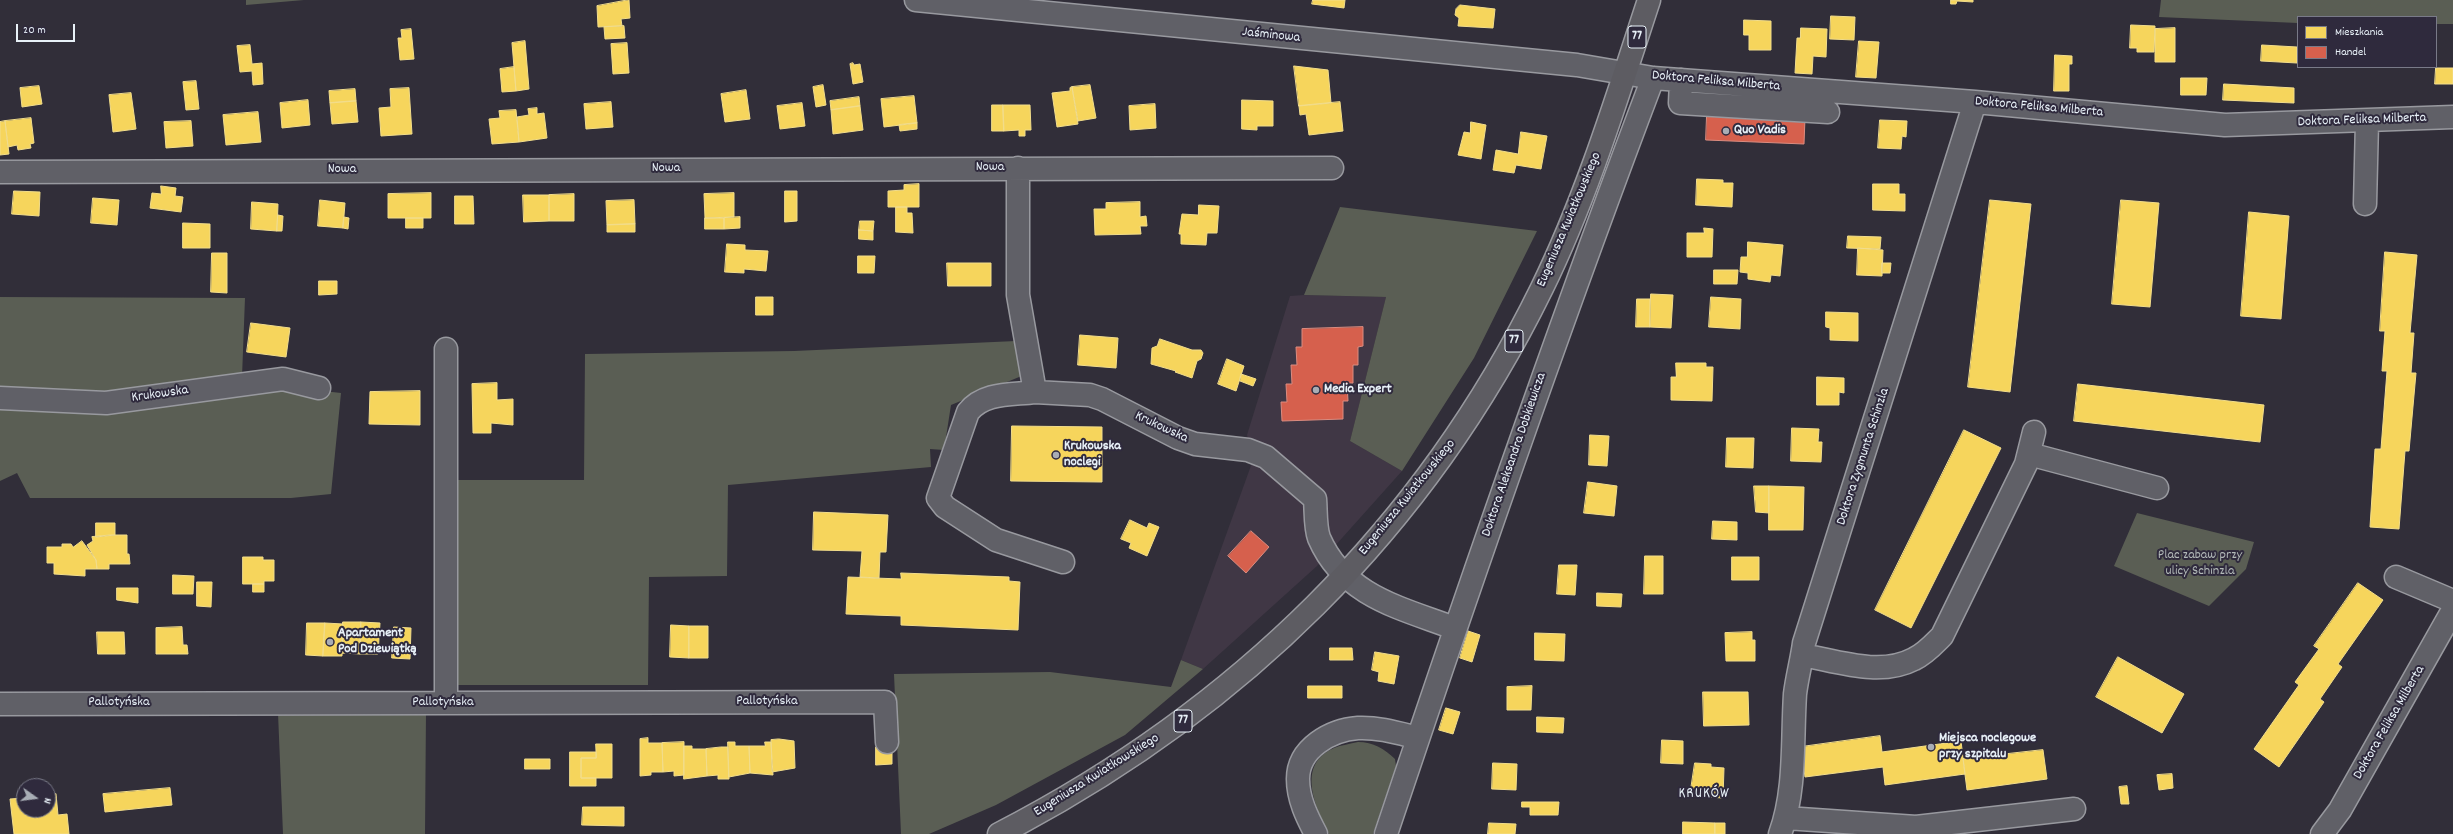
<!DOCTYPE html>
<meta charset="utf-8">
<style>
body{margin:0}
#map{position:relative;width:2453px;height:834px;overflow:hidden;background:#312e39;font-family:Dekko,sans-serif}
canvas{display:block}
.legend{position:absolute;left:2297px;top:16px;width:140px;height:52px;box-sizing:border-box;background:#2f2a3d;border:1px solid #797a88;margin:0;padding:5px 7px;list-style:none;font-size:12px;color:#e8f1f8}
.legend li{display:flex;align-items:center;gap:8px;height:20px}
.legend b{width:20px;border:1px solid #797a88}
.north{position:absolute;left:16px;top:778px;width:40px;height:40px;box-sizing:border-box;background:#2f2a3d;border:1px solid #797a88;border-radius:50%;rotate:104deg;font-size:11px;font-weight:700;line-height:16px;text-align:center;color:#e8f1f8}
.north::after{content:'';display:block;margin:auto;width:14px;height:18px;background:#a8adb5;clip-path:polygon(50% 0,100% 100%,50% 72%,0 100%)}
.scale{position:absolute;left:16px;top:24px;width:59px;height:18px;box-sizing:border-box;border:2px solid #e8f1f8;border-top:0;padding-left:5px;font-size:12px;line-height:14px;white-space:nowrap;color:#e8f1f8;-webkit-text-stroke:3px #2f2a3d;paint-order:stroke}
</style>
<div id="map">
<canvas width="2453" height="834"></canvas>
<ul class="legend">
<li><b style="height:11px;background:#f6d55c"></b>Mieszkania</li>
<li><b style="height:11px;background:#d6604d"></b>Handel</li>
</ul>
<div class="north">N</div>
<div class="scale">20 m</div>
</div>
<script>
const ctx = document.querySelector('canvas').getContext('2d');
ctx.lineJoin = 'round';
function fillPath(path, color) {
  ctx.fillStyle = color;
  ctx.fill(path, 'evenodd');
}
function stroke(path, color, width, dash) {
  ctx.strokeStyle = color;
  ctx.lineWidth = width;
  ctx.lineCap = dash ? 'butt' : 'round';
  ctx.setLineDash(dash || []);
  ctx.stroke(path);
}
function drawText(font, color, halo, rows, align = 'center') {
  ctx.font = font + ' Dekko,sans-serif';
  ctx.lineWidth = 4;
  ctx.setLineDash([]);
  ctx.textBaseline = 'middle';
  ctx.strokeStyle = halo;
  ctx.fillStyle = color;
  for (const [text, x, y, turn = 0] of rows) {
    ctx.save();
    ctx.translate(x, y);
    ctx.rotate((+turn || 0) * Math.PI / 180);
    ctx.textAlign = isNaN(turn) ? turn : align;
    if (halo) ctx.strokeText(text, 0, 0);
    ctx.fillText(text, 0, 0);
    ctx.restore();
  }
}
fillPath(new Path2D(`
 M1304 295 1386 297 1350 441 1402 471 1317 566 1203 669 1181 660 1253 460 1247 435 1290 296Z`), '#403745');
fillPath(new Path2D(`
 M246 0H304L246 5Z
 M2161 0H2453V24H2436V17H2298V23L2159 17Z
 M1340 207 1537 231 1474 358 1402 471 1350 441 1386 297 1304 295Z
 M0 297 245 298 242 377 113 392 0 391Z
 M1016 341 1024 375 951 405 944 450 930 449 931 467 728 485 727 576 649 577 648 685H457L456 480H584L585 354 794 351Z
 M279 386 341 393 331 494 291 498H30L17 473 0 481V407Z
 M2137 513 2254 542 2246 569 2209 606 2114 566Z
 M1181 660 1203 669 1125 735 996 805 929 834H901L894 674 1050 672 1171 687Z
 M426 712 425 834H283L278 713Z
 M1358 742C1373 742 1385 749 1395 759L1396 766 1373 834H1329C1316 808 1295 765 1334 748 1341 745 1350 744 1358 742Z`), '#5a5e54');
const homes = new Path2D(`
 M629 0 630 18 621 19 622 26 598 27 597 6Z
 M1313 0H1345L1344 8 1312 4Z
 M1951 0H1973V2L1957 1 1956 4H1951Z
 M1460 5 1495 9 1493 28 1458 26 1459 18 1455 15 1456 9Z
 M1831 16 1855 17 1854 40 1830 39Z
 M1744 20 1771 21V50H1749V35H1744Z
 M2131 25 2155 26 2154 52H2137V48H2130Z
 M624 26 625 38 605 39 604 27Z
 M1801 28 1827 29 1826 57 1813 56 1812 74 1795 73 1797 38H1800Z
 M2175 28V62H2155V29Z
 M411 29 414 59 400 60 398 38H402L401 30Z
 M525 41 529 89 516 91 512 43Z
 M1859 41 1879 42 1876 78 1856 77Z
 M627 43 629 73 613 74 611 44Z
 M250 45 252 64 262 63 263 84 253 85 252 71 240 72 237 46Z
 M2262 45 2297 47V63L2261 61Z
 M2055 55 2072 56V64H2069V91H2054Z
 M853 63 854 65 860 64 863 82 853 84 850 64Z
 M1294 66 1328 70 1331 103 1299 106Z
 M514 67 516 91 502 92 500 69Z
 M2436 68H2453V84H2435Z
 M2181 78H2207L2206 95H2181Z
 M196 81 199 109 186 110 183 82Z
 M2224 84 2294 88V103L2223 100Z
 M823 85 826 105 816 107 813 87Z
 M1090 85 1096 118 1078 121 1072 87Z
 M39 86 42 104 22 107 20 88Z
 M1072 87 1078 124 1057 127 1052 93 1070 91V88Z
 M409 88 412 134 381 136 379 108 391 107 390 89Z
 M355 89 356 101 330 103 329 91Z
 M746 90 750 119 725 122 721 94Z
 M131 93 136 129 113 132 109 95Z
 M914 96 917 123 884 127 881 99Z
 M859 97 860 106 831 110 830 101Z
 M308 100 310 125 282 128 280 103Z
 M1242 100 1273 101V126H1257V130L1242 129Z
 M356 101 358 122 332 124 330 103Z
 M611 102 613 127 586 129 584 104Z
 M1340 102 1343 131 1309 135 1306 114 1300 115 1299 106Z
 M802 103 805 126 780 129 777 106Z
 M1155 104 1156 128 1130 130 1129 106Z
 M992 105H1003L1004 131H992Z
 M1003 105H1030L1031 130H1025V136H1019V130L1004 131Z
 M860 106 863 130 833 134 831 110Z
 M537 108V114L544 113 547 138 519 142 517 117 529 115 528 109Z
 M516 110 519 142 492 144 489 119 500 118 499 111Z
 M258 112 261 142 226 145 223 115Z
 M31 118 34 143 30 144 31 148 18 150 17 145 8 147 5 121Z
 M1880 120 1907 121 1906 137 1902 136 1901 149 1878 148Z
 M5 121 9 154 0 155V122Z
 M191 121 193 146 166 148 164 122Z
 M1471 122 1486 125 1481 159 1458 155 1464 132 1470 133Z
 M917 123V129L900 131 899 125Z
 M1521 132 1547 136 1541 169 1516 165 1514 173 1493 170 1496 150 1518 154Z
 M1697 179 1723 180V183H1733L1732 207 1696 205Z
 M919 184V207H888V191L904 190V185Z
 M1873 184H1899V194H1905V211L1873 210Z
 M161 186 176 188 175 196 183 197 181 212 150 208 152 193 161 194Z
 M14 191 40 192 39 216 12 214Z
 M785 191H797V221L785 222Z
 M431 193V218H388V194Z
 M734 193V217L705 218 704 194Z
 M574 194V221H549V195Z
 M523 195H549V221L524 222Z
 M455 196H473L474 224H455Z
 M93 198 119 200 117 225 91 223Z
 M320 200 345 203 343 228 318 226Z
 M634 200 635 224 607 225 606 201Z
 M1990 200 2031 204 2010 392 1968 387Z
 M2121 200 2159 203 2150 307 2112 304Z
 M252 202 278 204 277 231 251 229Z
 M1140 202V217L1146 216 1147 226H1140L1141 234 1095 235 1094 209H1106V203Z
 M1199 205 1219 206 1217 233H1207L1206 245 1181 244V234H1179L1182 214 1198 215Z
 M896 207H907V213H912L913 233 896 232Z
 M2249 212 2289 216 2281 319 2241 316Z
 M278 215 283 216 282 231H277Z
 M344 217 349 218 348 229 343 228Z
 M740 217V228L724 229V218Z
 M406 218H423V228H406Z
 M705 218H724V229H705Z
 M860 221H874L873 231 859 230Z
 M183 223 210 224V248H183Z
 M635 224V232H607V225Z
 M1704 228 1713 229 1712 257H1687V233H1704Z
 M859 230 873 231V240L859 239Z
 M1848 236 1881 237 1880 249 1847 248Z
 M1748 242 1783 245 1780 276 1771 275 1770 282 1748 279V273L1740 272 1741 257H1747Z
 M727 244 745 245V250L768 251 766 271 744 269V273L725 272Z
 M1858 248 1883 250 1882 276 1857 275Z
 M2385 252 2417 255 2410 333H2414L2411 373H2416L2409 451H2405L2399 529 2370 527 2375 449H2381L2387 371H2382L2385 331H2380Z
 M212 253H227V293L211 292Z
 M858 256H875L874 273H858Z
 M947 263H991V286H948Z
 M1882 263H1891L1890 273H1882Z
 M1714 270H1738L1737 284H1714Z
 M319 281H337V294L319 295Z
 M1651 294 1673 295 1671 328 1650 327Z
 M756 297H773V315H756Z
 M1711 297 1741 299 1740 329 1709 327Z
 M1637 299H1650V327H1636Z
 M1826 312 1858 313V341L1830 340V328L1826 327Z
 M251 323 290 328 286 357 247 352Z
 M1080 335 1118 338 1116 368 1078 365Z
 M1160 339 1192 350H1201L1203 353 1201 359 1197 361 1192 378 1175 372 1176 371 1151 364 1152 348 1157 346Z
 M1227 359 1244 366 1236 391 1218 384Z
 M1676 363H1706V367H1713L1712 401 1671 400V377H1676Z
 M1241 374 1256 379 1253 386 1240 381Z
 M1817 377 1844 378V393L1839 392V405H1817Z
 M497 383V400L513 399V425L491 423V433H473L472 384Z
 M2078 384 2264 405 2260 442 2074 421Z
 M420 391V425L369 424 370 392Z
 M1012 426 1102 427V482L1011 481Z
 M1792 428 1819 429 1818 442H1822L1821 462 1791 461Z
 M1964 430 2001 448 1911 628 1875 610Z
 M1590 435 1609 436 1607 466 1589 465Z
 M1727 438H1754L1753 468 1726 467Z
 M1588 482 1617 486 1614 516 1584 513Z
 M1754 486H1769V513L1756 512Z
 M1769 486 1804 487 1803 530H1769Z
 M814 512 888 515 886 552H880L879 578 860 577 862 551 813 550Z
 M1130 520 1147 528 1149 523 1159 527 1147 556 1129 548 1131 543 1121 539Z
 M1713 521 1737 522V540L1712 539Z
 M96 523H115V535L96 537Z
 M110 535H127V554H129L130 564H109V569H97L96 560 87 545 93 541 92 537Z
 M82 541 96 560 97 569H85V576L54 574V563H47V547H62V544H71L73 547Z
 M1645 556H1663V594H1644Z
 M243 557H263V560H274V581H264V584H243Z
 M1732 557H1759V580H1732Z
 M1559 565H1577L1575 595 1557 594Z
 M901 573 1009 577V581L1020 582 1018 630 901 625V616L846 614 848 577 901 579Z
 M173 575 194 576 193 594H173Z
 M197 582H212L211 607 197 606Z
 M2358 583 2383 600 2338 664 2342 667 2320 699 2324 702 2279 767 2254 749 2299 685 2295 682 2319 649 2314 646Z
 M253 584H264V592H253Z
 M117 588H138V603L117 600Z
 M1597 593 1622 594 1621 607 1597 606Z
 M343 622H361L360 654 342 653Z
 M361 622 380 623 378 654H360Z
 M307 623H325L323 656 306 655Z
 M325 623 343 624 342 656H323Z
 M671 625 689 626V658L670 657Z
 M689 626H708V658H689Z
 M182 627 183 645H187L188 654H156V628Z
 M394 627 411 628 410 659 392 658Z
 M1468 631 1480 635 1472 662 1460 658Z
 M97 632H124L125 654H98Z
 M1752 632V640H1755V661H1726L1725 633Z
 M1535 633 1565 634 1564 661 1535 660Z
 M1330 648H1352L1353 660H1330Z
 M1375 652 1399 656 1394 684 1378 681 1379 672 1372 670Z
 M2118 657 2184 694 2162 733 2096 697Z
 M1308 686H1342V698H1308Z
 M1532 686 1531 710H1507V687Z
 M1703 692H1748L1749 725 1704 726Z
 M1446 708 1460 712 1453 734 1439 730Z
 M1537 717 1564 718 1563 733 1537 732Z
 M1880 736 1882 752 1961 741 1965 774 1885 785 1883 767 1805 777 1801 747Z
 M648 738V743H662L663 772H651V775L640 776V739Z
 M779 739 794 741 795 768 772 772 771 740Z
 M1662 740 1683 741V764L1661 763Z
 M684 742V775L674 776V771L663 772 662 743Z
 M728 742H735V746H749L750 773 729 777Z
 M765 742H771L773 775 750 773 749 746H765Z
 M596 744H612V778H581V758H596Z
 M684 746H692V749H706L707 776 684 779Z
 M721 747H728L729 779H718V775L707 776 706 749Z
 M876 747H892V764L876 765Z
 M2043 750 2047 779 1967 790 1963 759Z
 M570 752H596V758H581V778H596V786H570Z
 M525 759H550V769H525Z
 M1493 763 1517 764 1516 790 1492 789Z
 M1695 763 1711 764V767L1724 768 1723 798 1690 796Z
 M2172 774 2173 788 2159 790 2157 775Z
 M2127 786 2129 804H2121L2119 787Z
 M170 788 172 805 105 812 103 794Z
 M56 794 58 815 67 814 69 834H14L10 799 24 798V810H48V795Z
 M1522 802H1559L1558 815H1530V807H1522Z
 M583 807H624V826L582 825Z
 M1683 822 1715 823V834H1683Z
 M1489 823 1516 824 1515 834H1488Z
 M1715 823H1725V834H1715Z`);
fillPath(homes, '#f6d55c');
stroke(homes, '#f2dd8b', 1);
const shops = new Path2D(`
 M1707 115 1772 119 1805 118 1804 144 1706 140Z
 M1363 327V346L1358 347V365H1353V383H1347L1348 401H1343V419L1282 421 1281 402H1287L1286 384H1292L1291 365H1297L1296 347H1302V329Z
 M1251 531 1269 547 1246 573 1228 556Z`);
fillPath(shops, '#d6604d');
stroke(shops, '#db8c80', 1);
const minor = new Path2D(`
 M916 0 1577 65 1653 78 1975 102 2225 125 2453 117
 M1681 80 1680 103 1828 112
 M1018 168V295L1035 392 1090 395 1102 399 1178 438 1195 444 1248 450 1266 457 1315 499C1316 510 1315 527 1319 538 1344 596 1401 608 1454 628
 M0 172 1332 168
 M2365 204 2367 122
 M1035 392C1011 395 984 392 968 412L938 498 945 507 996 540 1063 562
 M0 398 106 403 283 379 319 388
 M2029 454 2157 488
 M2396 577 2453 601
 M1802 655C1837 661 1880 677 1914 659 1925 654 1934 644 1942 636L2026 464 2034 432
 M446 703V349
 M0 704 885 702 887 742
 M1786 818 1916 827 2074 809
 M1316 834C1307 817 1298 799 1298 779 1298 748 1331 730 1358 728 1378 727 1398 733 1418 738
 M1386 834C1471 580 1558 328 1653 78
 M1780 834C1796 791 1792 740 1795 694 1797 677 1802 659 1804 643L1975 102
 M2322 834 2340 810 2453 610`);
const major = new Path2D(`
 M999 834C1237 711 1424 529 1542 288 1587 196 1617 97 1649 0`);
stroke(minor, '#98999f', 25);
stroke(major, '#98999f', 25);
stroke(minor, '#606067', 22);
stroke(major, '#5d5c62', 22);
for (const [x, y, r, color] of [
 [1726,131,4,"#a8adb5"],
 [1316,390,4,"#a8adb5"],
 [1056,455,4,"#a8adb5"],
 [330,642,4,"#a8adb5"],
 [1931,747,4,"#a8adb5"]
]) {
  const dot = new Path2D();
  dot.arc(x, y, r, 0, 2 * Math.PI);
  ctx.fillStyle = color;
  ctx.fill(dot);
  stroke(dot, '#2f2a3d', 1.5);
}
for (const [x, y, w] of [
 [1637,37,18],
 [1514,341,18],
 [1183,721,18]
]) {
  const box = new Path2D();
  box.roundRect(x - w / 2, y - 11, w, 22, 3);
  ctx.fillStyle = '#2f2a3d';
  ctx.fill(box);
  stroke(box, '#e8f1f8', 1);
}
drawText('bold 13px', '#e8f1f8', null, [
 ["77",1637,37],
 ["77",1514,341],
 ["77",1183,721]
]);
drawText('14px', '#e8f1f8', '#2f2a3d', [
 ["Jaśminowa",1271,36,6],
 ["Doktora Feliksa Milberta",1716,82,5],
 ["Doktora Feliksa Milberta",2039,108,5],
 ["Doktora Feliksa Milberta",2362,121,-2],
 ["Nowa",990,168],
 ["Nowa",666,169],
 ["Nowa",342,170],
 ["Eugeniusza Kwiatkowskiego",1570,220,-67],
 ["Krukowska",160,395,-8],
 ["Krukowska",1161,428,25],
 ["Doktora Aleksandra Dobkiewicza",1515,455,-71],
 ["Doktora Zygmunta Schinzla",1864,457,-72],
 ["Eugeniusza Kwiatkowskiego",1408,498,-51],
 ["Pallotyńska",767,702],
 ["Pallotyńska",119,703],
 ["Pallotyńska",443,703],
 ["Doktora Feliksa Milberta",2390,723,-60],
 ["Eugeniusza Kwiatkowskiego",1097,776,-32]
]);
drawText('bold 14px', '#e8f1f8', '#2f2a3d', [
 ["Quo Vadis",1734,131],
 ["Media Expert",1324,390],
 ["Krukowska",1064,447],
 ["noclegi",1064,463],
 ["Apartament",338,634],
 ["Pod Dziewiątką",338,650],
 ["Miejsca noclegowe",1939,739],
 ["przy szpitalu",1939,755]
], 'left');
drawText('14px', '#b2b9b8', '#2f2a3d', [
 ["Plac zabaw przy",2200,556],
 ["ulicy Schinzla",2200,572]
]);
ctx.letterSpacing = '1px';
drawText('15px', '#e8f1f8', '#2f2a3d', [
 ["KRUKÓW",1704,795]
]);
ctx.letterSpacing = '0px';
</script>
